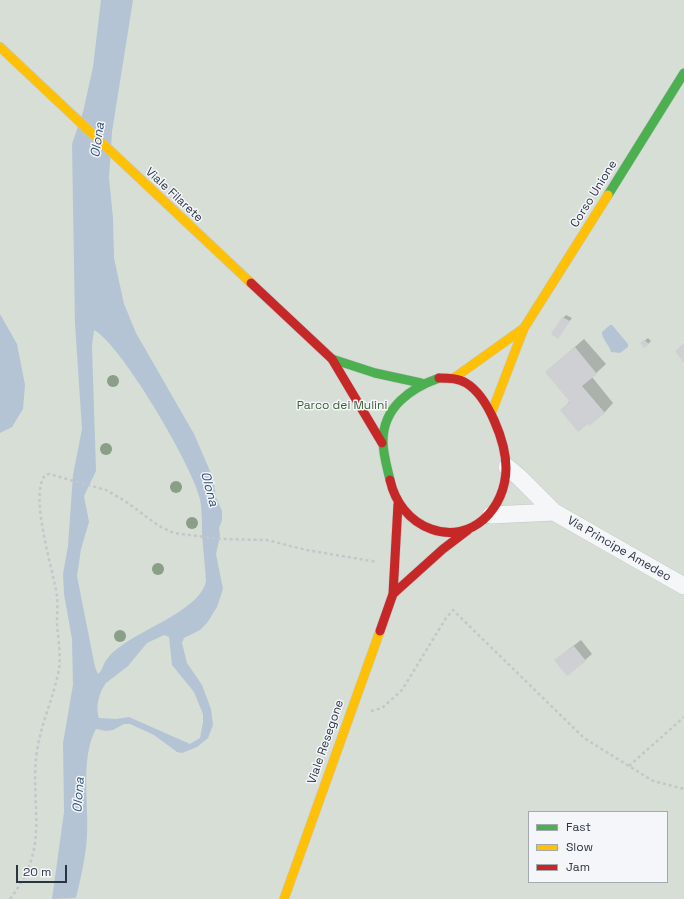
<!DOCTYPE html>
<style>
body{margin:0}
#map{position:relative;width:684px;height:899px;overflow:hidden;background:#e6e8ea;font-family:"Space Grotesk",sans-serif}
canvas{display:block}
.legend{position:absolute;left:528px;top:811px;width:140px;height:72px;box-sizing:border-box;background:#f4f6f9;border:1px solid #a4a8b1;margin:0;padding:5px 7px;list-style:none;font-size:12px;color:#2b3445}
.legend li{display:flex;align-items:center;gap:8px;height:20px}
.legend b{width:20px;border:1px solid #a4a8b1}
.scale{position:absolute;left:16px;top:865px;width:51px;height:18px;box-sizing:border-box;border:2px solid #2b3445;border-top:0;padding-left:5px;font-size:12px;line-height:14px;white-space:nowrap;color:#2b3445;-webkit-text-stroke:3px #f4f6f9;paint-order:stroke}
</style>
<div id="map">
<canvas width="684" height="899"></canvas>
<ul class="legend">
<li><b style="height:5px;background:#4caf50"></b>Fast</li>
<li><b style="height:5px;background:#ffc107"></b>Slow</li>
<li><b style="height:5px;background:#c62828"></b>Jam</li>
</ul>
<div class="scale">20 m</div>
</div>
<script>
const ctx = document.querySelector('canvas').getContext('2d');
ctx.lineJoin = 'round';
function fillPath(path, color) {
  ctx.fillStyle = color;
  ctx.fill(path, 'evenodd');
}
function stroke(path, color, width, dash) {
  ctx.strokeStyle = color;
  ctx.lineWidth = width;
  ctx.lineCap = dash ? 'butt' : 'round';
  ctx.setLineDash(dash || []);
  ctx.stroke(path);
}
function drawText(font, color, halo, rows, align = 'center') {
  ctx.font = font + ' "Space Grotesk",sans-serif';
  ctx.lineWidth = 3;
  ctx.setLineDash([]);
  ctx.textBaseline = 'middle';
  ctx.strokeStyle = halo;
  ctx.fillStyle = color;
  for (const [text, x, y, turn = 0] of rows) {
    ctx.save();
    ctx.translate(x, y);
    ctx.rotate((+turn || 0) * Math.PI / 180);
    ctx.textAlign = isNaN(turn) ? turn : align;
    if (halo) ctx.strokeText(text, 0, 0);
    ctx.fillText(text, 0, 0);
    ctx.restore();
  }
}
fillPath(new Path2D(`
 M0 0H684V899H0ZM529 812H667V882H529Z`), '#d6ded6');
fillPath(new Path2D(`
 M101 0H133L112 132 109 178 113 218 114 258 124 304 136 333 194 434 213 478 216 497 222 511V520L219 528 220 536 216 554 223 589 217 607 207 623 200 630 184 638 182 643 187 663 202 685 211 709 213 725 208 738 197 747 182 753 177 752 154 735 130 724H124L113 730 106 731 96 729C80 758 89 803 87 835 86 856 81 877 76 898L52 899 64 812 63 743 73 685 72 639 64 594 63 574 68 546 73 475 82 429 75 324 72 144 83 112 93 67ZM94 330C121 344 193 467 200 499 202 510 202 521 202 533 203 549 205 565 206 581 202 608 143 629 121 646 115 650 108 656 104 664 102 668 102 671 98 674L95 667 77 576 81 549 89 522 84 496 96 471 92 346ZM164 635 169 637 172 665 194 692 203 714V722L200 738 190 744 129 717 116 719 99 718C95 708 99 692 106 683L128 666 147 643Z
 M0 314 17 344 25 385 23 409 12 427 0 433Z
 M610 325H612L628 344V347L620 353 611 352C609 344 601 338 602 332Z`), '#b4c4d5');
fillPath(new Path2D(`
 M566 315 572 318 558 337 563 318Z
 M648 338 651 341 645 347 642 343Z
 M584 339 606 364 592 377 613 403 604 413 562 410 570 401 546 372Z
 M581 640 592 654 568 675 555 660Z`), '#0003');
fillPath(new Path2D(`
 M562 317 570 321 558 339 551 334Z
 M644 340 649 344 644 348 640 343Z
 M684 343V363L675 351Z
 M575 347 597 374 582 386 605 413 589 426 588 424 578 432 560 410 570 402 545 372Z
 M574 646 586 661 567 676 554 660Z`), '#ced0d3');
const street = new Path2D(`
 M507 467 519 477 554 512 684 586
 M491 515 554 512`);
const fast = new Path2D(`
 M608 195 684 73
 M332 359 375 373 421 383
 M390 480C387 467 383 454 383 441 383 407 411 388 439 378`);
const slow = new Path2D(`
 M0 47 251 283
 M454 378 524 328
 M491 414 524 328 608 195
 M284 899 380 631`);
const jam = new Path2D(`
 M251 283 332 359 382 443
 M390 480C395 502 409 521 431 529 472 544 506 508 506 468 506 442 488 396 466 383 458 378 448 378 439 378
 M393 594 443 549 468 530
 M380 631 393 594 398 504`);
stroke(street, '#c4c6c8', 18);
stroke(fast, '#c4c6c8', 10);
stroke(slow, '#c4c6c8', 10);
stroke(jam, '#c4c6c8', 10);
stroke(new Path2D(`
 M371 711 382 708 402 690 446 618 453 610 584 738 653 781 684 789
 M629 766 684 717
 M10 899C52 844 29 810 37 751 41 723 54 697 59 669 61 654 58 638 57 624 57 615 58 605 57 596 53 569 29 496 45 475L49 474 106 490 125 501 159 526 174 533 221 539 267 540 306 550 377 562`), '#c5c6ca', 2.5, [3, 3]);
stroke(street, '#f5f6f7', 17);
stroke(fast, '#4caf50', 9);
stroke(slow, '#ffc107', 9);
stroke(jam, '#c62828', 9);
ctx.fillStyle = '#8a9e88';
for (const [x, y] of [
 [113,381],
 [106,449],
 [176,487],
 [192,523],
 [158,569],
 [120,636]
]) {
  ctx.beginPath();
  ctx.arc(x, y, 6, 0, 2 * Math.PI);
  ctx.fill();
}
drawText('12px', '#2b3445', '#f4f6f9', [
 ["Corso Unione",594,194,-58],
 ["Viale Filarete",174,195,43],
 ["Via Principe Amedeo",619,549,30],
 ["Viale Resegone",326,742,-71]
]);
drawText('12px', '#3f6138', '#f4f6f9', [
 ["Parco dei Mulini",342,406]
]);
drawText('italic 13px', '#34527a', '#f4f6f9', [
 ["Olona",98,140,-82],
 ["Olona",209,489,75],
 ["Olona",79,795,-86]
]);
</script>
